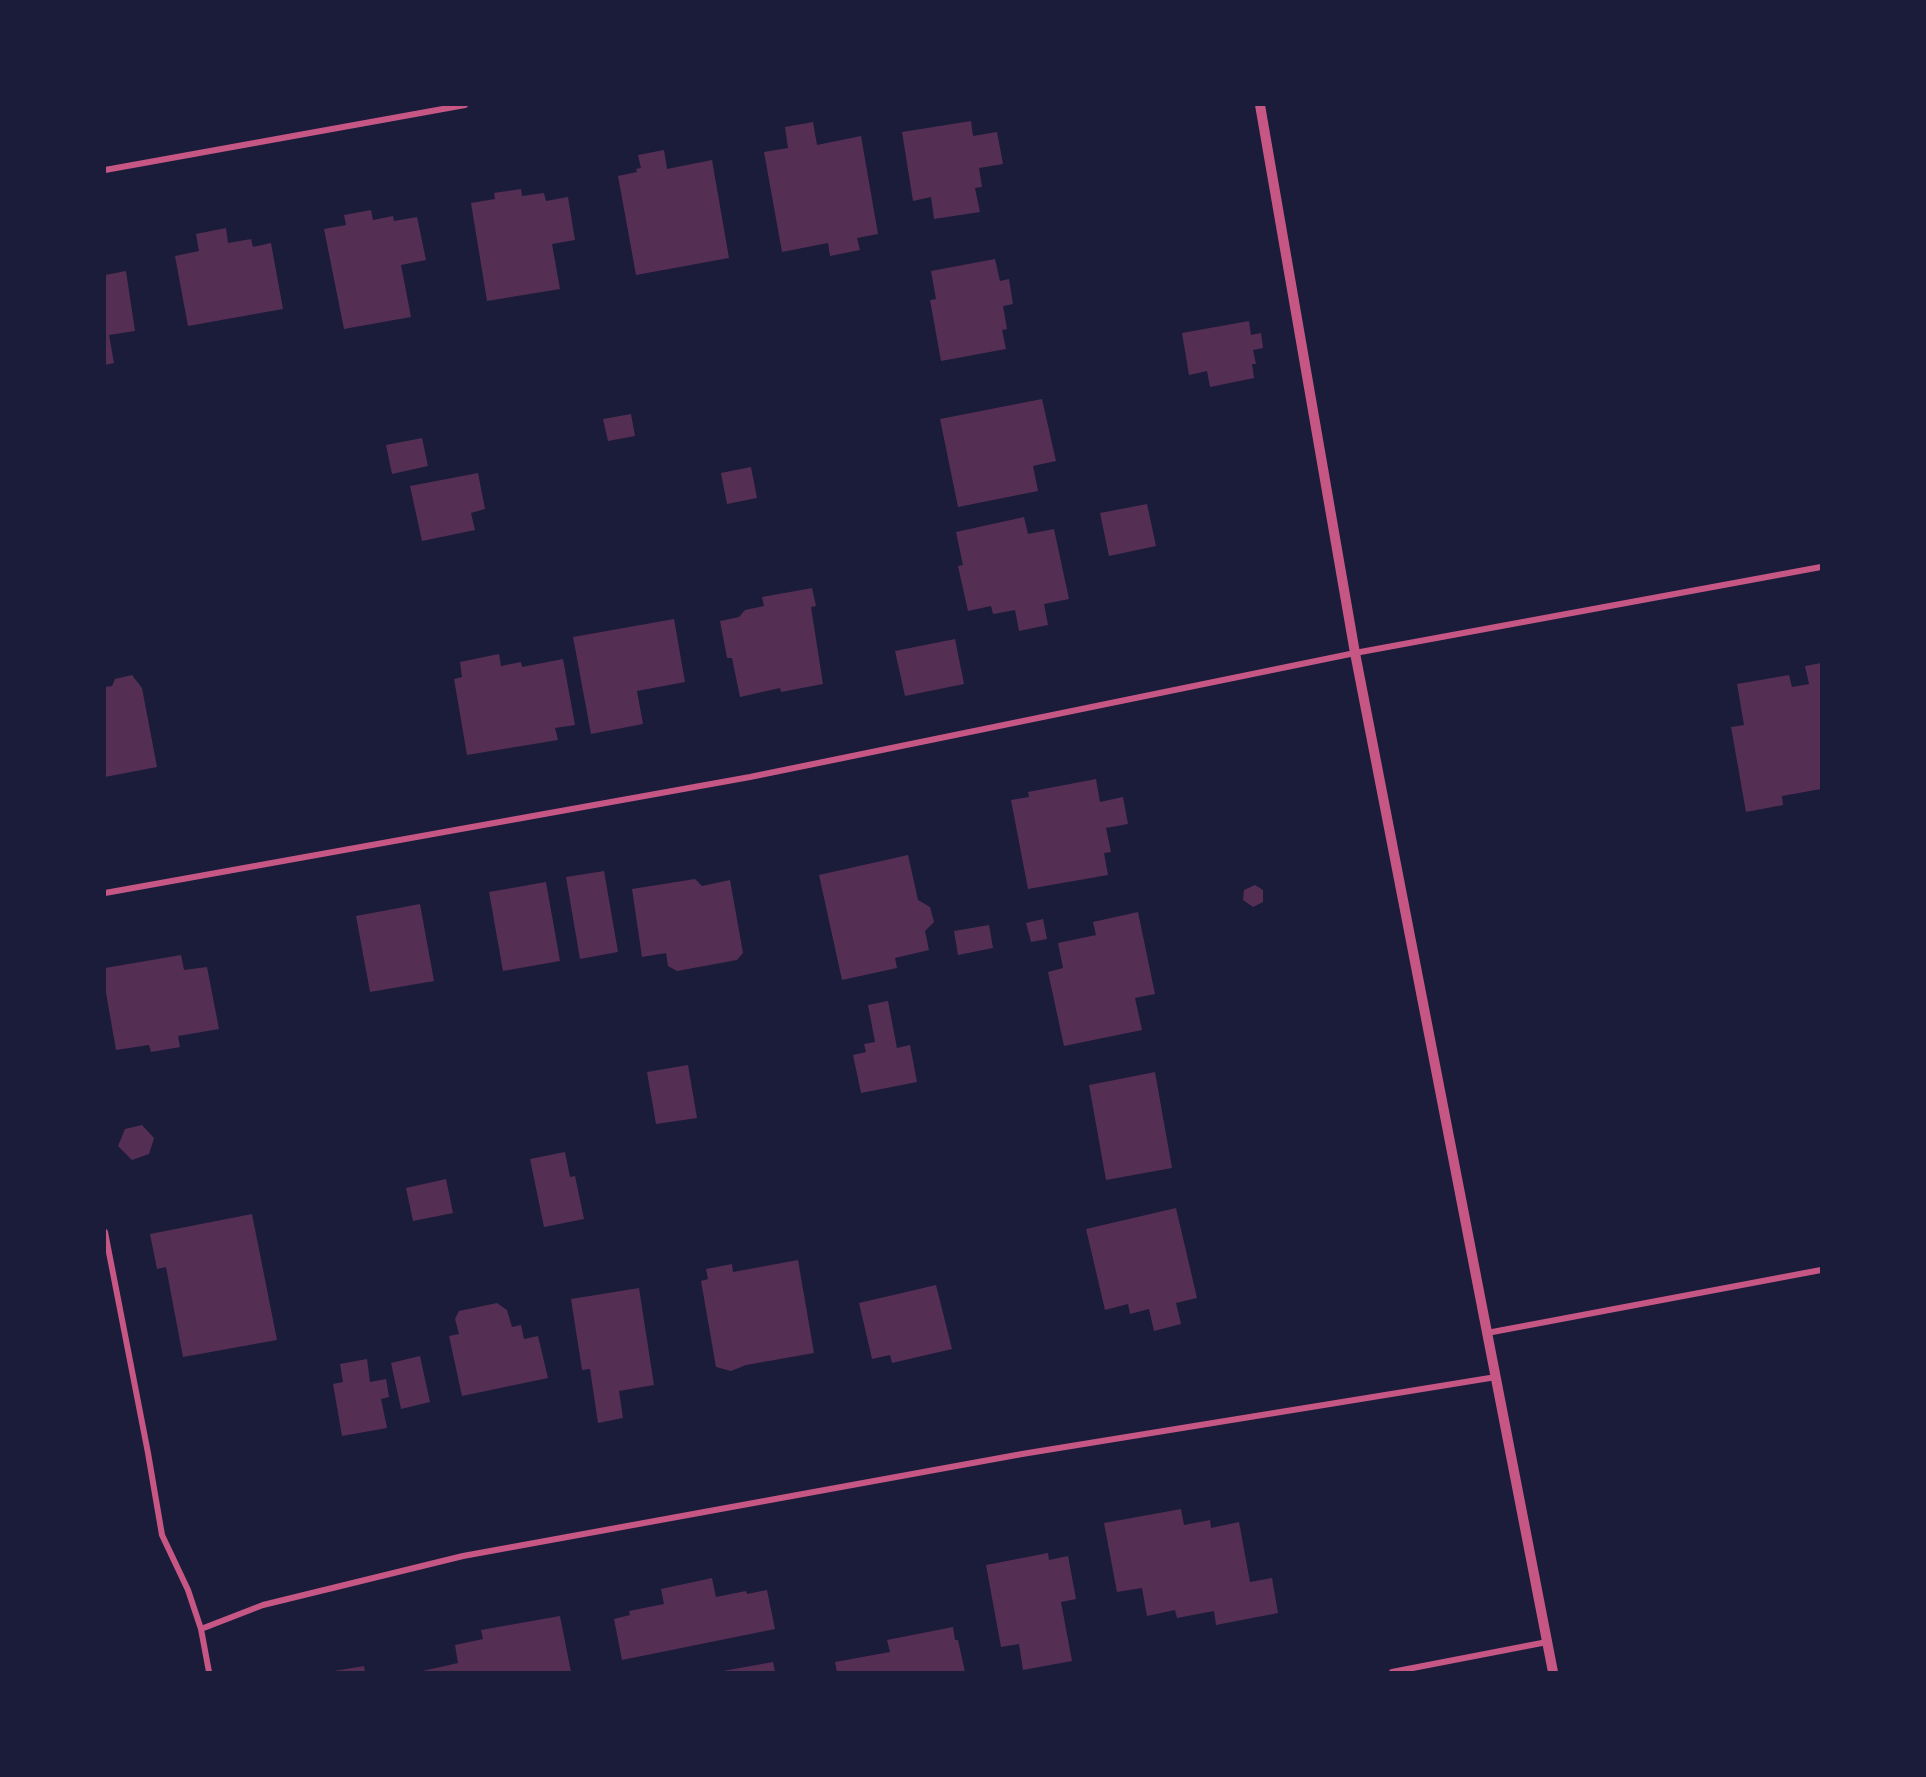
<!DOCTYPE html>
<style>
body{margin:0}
#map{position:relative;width:1926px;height:1777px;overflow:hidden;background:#1b1b3a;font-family:Merriweather,serif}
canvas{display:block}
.frame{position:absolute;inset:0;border:106px solid #1b1b3a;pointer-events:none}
</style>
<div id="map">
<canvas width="1926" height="1777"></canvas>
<div class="frame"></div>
</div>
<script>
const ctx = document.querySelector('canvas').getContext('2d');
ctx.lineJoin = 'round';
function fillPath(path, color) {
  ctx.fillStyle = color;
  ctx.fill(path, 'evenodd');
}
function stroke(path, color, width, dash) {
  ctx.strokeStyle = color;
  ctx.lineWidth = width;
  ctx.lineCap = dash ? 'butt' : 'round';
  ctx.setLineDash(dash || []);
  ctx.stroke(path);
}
fillPath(new Path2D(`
 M971 121 973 136 997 132 1003 164 979 168 982 187 975 188 980 212 934 219 931 197 913 201 902 132Z
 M813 122 817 145 861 136 878 234 857 238 860 250 830 256 828 243 782 252 764 152 788 148 785 127Z
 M664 150 667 169 712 160 729 258 636 275 618 176 637 172 636 169 641 168 638 155Z
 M521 189 522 196 544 193 546 201 568 197 575 240 552 244 560 289 487 301 471 203 495 199 494 193Z
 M371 210 373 220 393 216 394 221 417 217 426 260 401 265 411 317 344 329 324 229 346 225 344 215Z
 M226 228 228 243 251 239 253 247 271 243 283 309 188 326 175 256 199 251 196 234Z
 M995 259 1000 281 1009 279 1013 304 1003 306 1007 329 1002 330 1006 349 941 361 930 300 936 299 931 271Z
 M126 271 135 331 109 335 114 363 105 365V275Z
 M1249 321 1251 335 1261 333 1263 348 1253 350 1256 364H1252L1254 378 1210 387 1207 371 1189 375 1182 333Z
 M1042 399 1056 461 1033 466 1038 491 958 507 940 419Z
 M631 414 635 436 608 441 603 419Z
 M422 438 428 466 392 474 386 445Z
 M751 467 757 498 727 504 721 473Z
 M478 473 485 509 471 513 475 530 422 541 410 486Z
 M1147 504 1156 546 1109 556 1100 513Z
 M1024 517 1028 534 1054 529 1069 599 1044 604 1048 625 1019 631 1015 610 993 614 991 606 968 611 958 566 963 565 956 532Z
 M812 588 816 606 811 607 823 684 781 692 780 688 740 697 732 658H727L720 621 739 617 745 610 764 606 762 597Z
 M674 619 685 682 637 691 643 724 591 734 573 637Z
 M955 639 964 684 905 696 895 651Z
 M499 654 501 666 521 662 522 667 563 659 575 725 555 728 558 740 467 755 454 679 462 677 460 662Z
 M1821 663V789L1782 796 1783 805 1746 812 1731 727 1744 725 1737 684 1789 675 1792 687 1809 684 1805 666Z
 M132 675 142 688 157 767 105 777V687L112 686 115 679Z
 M1096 779 1100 802 1123 797 1128 824 1106 828 1111 852 1104 853 1108 875 1028 889 1011 800 1029 797 1028 792Z
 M908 855 918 900 930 907 934 922 925 931 929 950 895 958 897 968 842 980 819 875Z
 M604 871 618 952 580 959 566 877Z
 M695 879 702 886 730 880 743 953 737 960 677 971 668 966 666 953 642 957 632 889Z
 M546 882 560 961 503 971 489 892Z
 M1255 885 1263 890V902L1253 907 1243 900 1244 890Z
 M420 904 434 981 370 992 356 916Z
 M1138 912 1155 994 1135 998 1142 1030 1064 1046 1048 972 1063 968 1058 943 1096 935 1093 922Z
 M1043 919 1047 939 1031 942 1026 923Z
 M989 925 993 948 958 955 954 931Z
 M181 955 184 970 207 967 219 1029 178 1036 180 1047 151 1052 149 1045 116 1050 105 987V968Z
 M888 1001 897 1048 910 1045 917 1082 861 1093 853 1055 866 1052 864 1044 875 1042 868 1005Z
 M688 1065 697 1118 656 1124 647 1072Z
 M1155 1072 1172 1168 1106 1180 1089 1085Z
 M142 1125 154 1138 149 1154 132 1160 118 1146 125 1129Z
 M565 1152 570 1177 575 1176 584 1219 544 1227 530 1159Z
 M446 1179 453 1213 413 1221 406 1188Z
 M1176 1208 1197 1298 1176 1303 1181 1324 1154 1331 1149 1309 1130 1314 1128 1304 1105 1310 1086 1229Z
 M252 1214 277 1340 183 1357 166 1267 157 1269 150 1234Z
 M798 1260 814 1353 746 1365 731 1371 716 1367 701 1281 708 1279 706 1269 732 1264 733 1272Z
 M936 1285 952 1349 892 1363 890 1355 872 1359 859 1303Z
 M639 1288 654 1385 619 1391 623 1418 598 1423 590 1369 582 1370 571 1299Z
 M497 1303 507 1310 512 1327 521 1325 524 1339 538 1336 548 1378 462 1396 449 1336 459 1334 455 1319 459 1311Z
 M420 1356 430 1402 401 1409 391 1363Z
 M367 1359 370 1382 386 1379 389 1397 381 1399 387 1428 342 1436 333 1384 343 1382 340 1364Z
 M1181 1509 1184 1525 1210 1520 1211 1528 1239 1522 1250 1582 1272 1578 1278 1613 1216 1625 1214 1611 1177 1618 1175 1610 1147 1616 1142 1588 1117 1592 1104 1523Z
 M1048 1553 1049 1560 1068 1556 1076 1599 1061 1602 1072 1661 1023 1670 1019 1644 1001 1647 986 1565Z
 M712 1578 716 1597 746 1591 747 1594 767 1590 775 1629 622 1660 614 1619 630 1615 629 1611 664 1604 661 1589Z
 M560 1616 571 1672H418L458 1663 455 1645 483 1639 481 1630Z
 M953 1627 955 1640H958L965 1672H837L835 1662 890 1652 887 1640Z
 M773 1662 775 1672H723V1671Z
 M364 1666 365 1672H334V1671Z`), '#542f53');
stroke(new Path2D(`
 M105 170 465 105
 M105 893 750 777 1355 653 1821 567
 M105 1232 148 1453 162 1535 188 1590 201 1629 209 1672
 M1487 1333 1821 1270
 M201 1629 263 1605 463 1556 1022 1454 1496 1377
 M1392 1672 1547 1642`), '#c65784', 6);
stroke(new Path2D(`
 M1260 105 1355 653 1553 1672`), '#c65784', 10);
</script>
